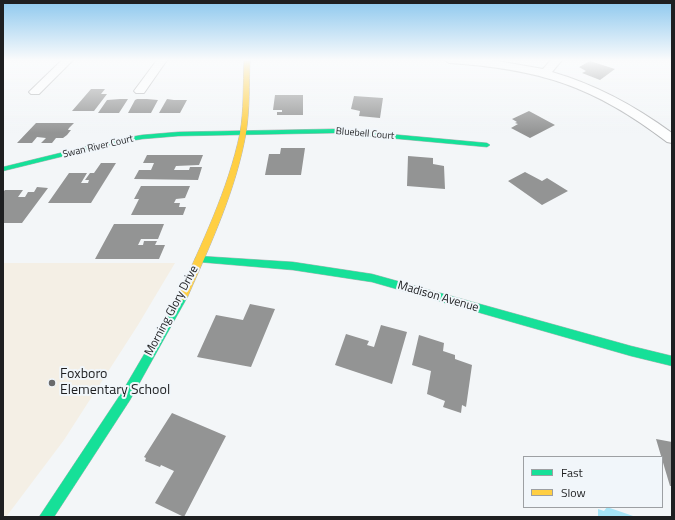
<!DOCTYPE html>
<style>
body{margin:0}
#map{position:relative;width:675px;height:520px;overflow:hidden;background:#f3f6f8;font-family:"Titillium Web",sans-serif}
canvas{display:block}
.frame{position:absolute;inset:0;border:4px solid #1e1f21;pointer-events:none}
.legend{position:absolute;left:523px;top:456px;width:140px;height:52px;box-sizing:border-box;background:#f1f6fa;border:1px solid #9da0a3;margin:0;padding:5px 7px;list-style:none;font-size:12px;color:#1e1f21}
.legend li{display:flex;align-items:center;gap:8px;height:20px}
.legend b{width:20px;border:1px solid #9da0a3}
</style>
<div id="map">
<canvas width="675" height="520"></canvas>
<div class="frame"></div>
<ul class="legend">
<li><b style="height:5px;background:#16e098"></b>Fast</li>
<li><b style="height:5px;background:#ffcf43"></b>Slow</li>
</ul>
</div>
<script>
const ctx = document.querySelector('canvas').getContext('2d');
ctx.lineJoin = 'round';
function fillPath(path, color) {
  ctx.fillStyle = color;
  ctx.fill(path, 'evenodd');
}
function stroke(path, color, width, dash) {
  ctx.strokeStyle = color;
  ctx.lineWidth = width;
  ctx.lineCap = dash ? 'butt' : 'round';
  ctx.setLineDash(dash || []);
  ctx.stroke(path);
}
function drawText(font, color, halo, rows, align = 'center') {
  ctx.font = font + ' "Titillium Web",sans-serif';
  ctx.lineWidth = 4;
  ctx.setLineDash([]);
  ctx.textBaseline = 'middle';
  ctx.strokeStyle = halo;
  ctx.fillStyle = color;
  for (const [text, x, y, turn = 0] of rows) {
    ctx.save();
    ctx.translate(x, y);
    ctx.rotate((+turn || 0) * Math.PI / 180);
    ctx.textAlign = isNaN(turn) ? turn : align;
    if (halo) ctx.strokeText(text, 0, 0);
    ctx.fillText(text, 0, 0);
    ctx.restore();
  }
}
fillPath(new Path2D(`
 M3 263H175L138 325 64 440 6 517H3Z`), '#f4efe5');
fillPath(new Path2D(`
 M607 507 636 517H598V509L604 511Z`), '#a6e5f7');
fillPath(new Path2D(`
 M590 61 615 69 600 80 582 73 586 71 579 67Z
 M91 89H105L101 94H107L94 111H72Z
 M275 95H303V115H277V112H282V110H273Z
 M354 96 383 98 380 118 359 116 360 111 351 109Z
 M120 99H128L119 113H98L107 100Z
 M137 99H147L158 100 151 113H128L135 100Z
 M167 99 174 100H187L180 113H159Z
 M529 111 555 125 530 138 511 128 518 124 515 123 517 122 512 119Z
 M36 123H74L69 128 68 130H71L67 135 63 138H56L52 143H41L46 138 37 137 32 143H17Z
 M281 148H305L301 175H265L269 154H280Z
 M147 155H203L199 165 176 166 174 170H189L190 167H202L198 180 134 179 139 170H151L154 163H143Z
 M408 156 433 158V164L444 166 445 189 407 186Z
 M101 163H116L91 203H48L69 173H87L81 183H88L89 180H85L90 173H94Z
 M525 172 542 181 547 178 568 191 542 205 508 181Z
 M141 186H190L185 198 176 199 174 203H180L179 207H186L183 215H131L139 199H134Z
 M37 187 48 188 22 223H3V192L5 190H23L18 197H25L28 192H34Z
 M114 224H164L158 239H141L138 245H143L144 241H157L155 245H165L159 259H95Z
 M250 304 275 309 251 367 197 357 216 315 243 320Z
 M381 325 407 332 392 384 335 365 346 334 369 341 367 345 374 347Z
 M419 335 444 343 443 351 455 355V359L472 365 466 407 462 405 461 413 443 407 445 401 427 394 431 371 412 365Z
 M172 413 226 436 184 517 155 503 174 471 161 465 160 467 145 461 146 458 144 457Z
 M656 439 672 442V486H670Z`), '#939494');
const street = new Path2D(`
 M62 60H73L39 94H31L29 92 31 90Z
 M157 60H167L144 93H136L134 91Z
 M444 60H492L543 69 551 60H562L552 72C597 85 635 106 672 133V143L667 142C594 86 540 69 449 63Z`);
const fast = new Path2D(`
 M334 129 487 143 490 145 487 147 334 133 178 136 142 139 113 144 3 171V167L113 140 142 135 178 132Z
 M199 256 293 262 372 274 631 346 672 356V366L631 356 372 282 293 270 199 262 196 261 195 259 196 257Z
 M183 292 186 293 188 296 130 400 54 517H39L122 392 180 293Z`);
const slow = new Path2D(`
 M244 60H250C249 84 250 109 246 133 236 190 211 243 188 296L186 299 183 300 180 299 178 296C202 243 228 190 240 133 244 110 243 85 244 60Z`);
stroke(street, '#b4b6b8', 2);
stroke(fast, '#b4b6b8', 1);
stroke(slow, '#b4b6b8', 1);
fillPath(street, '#fdfefe');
fillPath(fast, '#16e098');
fillPath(slow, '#ffcf43');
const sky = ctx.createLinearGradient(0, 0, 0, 133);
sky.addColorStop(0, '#8dc8ee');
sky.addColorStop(0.45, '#fafbfc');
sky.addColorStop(1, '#fafbfc00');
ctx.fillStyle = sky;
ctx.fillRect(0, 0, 675, 133);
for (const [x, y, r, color] of [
 [52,383,4,"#696a6c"]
]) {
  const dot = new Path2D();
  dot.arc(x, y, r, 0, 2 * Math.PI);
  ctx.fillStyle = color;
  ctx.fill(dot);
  stroke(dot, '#f1f6fa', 1.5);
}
drawText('10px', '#1e1f21', '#f1f6fa', [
 ["Bluebell Court",365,134,5],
 ["Swan River Court",98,147,-13]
]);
drawText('12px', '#1e1f21', '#f1f6fa', [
 ["Madison Avenue",438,297,16],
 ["Morning Glory Drive",172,311,-62]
]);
drawText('14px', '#1e1f21', '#f1f6fa', [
 ["Foxboro",60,375],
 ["Elementary School",60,391]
], 'left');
</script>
